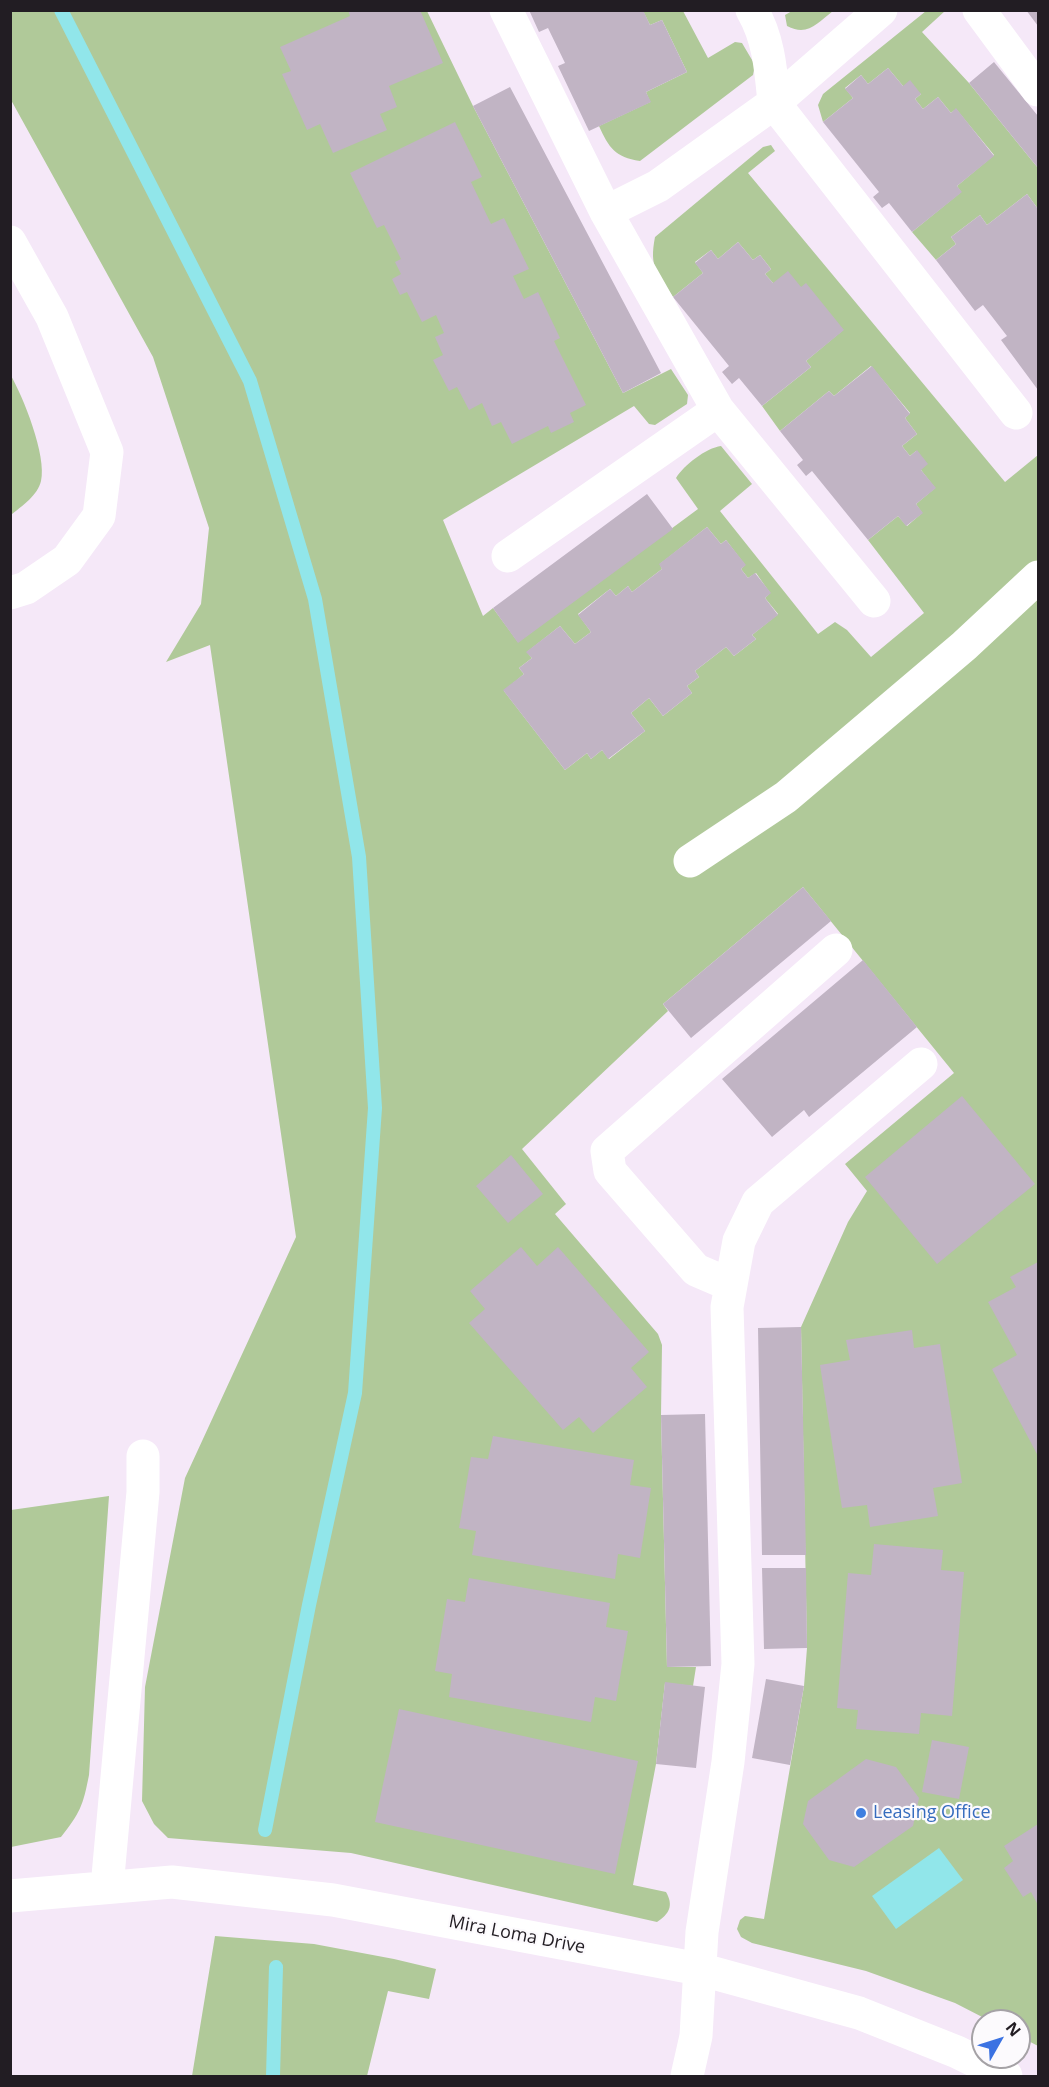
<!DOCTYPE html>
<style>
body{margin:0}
#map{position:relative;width:1049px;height:2087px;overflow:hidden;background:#f5e8f8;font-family:"Open Sans",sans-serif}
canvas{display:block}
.frame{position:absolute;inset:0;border:12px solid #221d23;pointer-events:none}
.north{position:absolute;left:971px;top:2009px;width:60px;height:60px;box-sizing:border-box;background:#fcfafd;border:2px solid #a5a2a6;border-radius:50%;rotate:51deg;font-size:16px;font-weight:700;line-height:24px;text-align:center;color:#221d23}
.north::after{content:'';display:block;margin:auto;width:21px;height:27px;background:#3b72e2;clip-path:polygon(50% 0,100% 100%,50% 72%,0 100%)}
</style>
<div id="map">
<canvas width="1049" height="2087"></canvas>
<div class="frame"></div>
<div class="north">N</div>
</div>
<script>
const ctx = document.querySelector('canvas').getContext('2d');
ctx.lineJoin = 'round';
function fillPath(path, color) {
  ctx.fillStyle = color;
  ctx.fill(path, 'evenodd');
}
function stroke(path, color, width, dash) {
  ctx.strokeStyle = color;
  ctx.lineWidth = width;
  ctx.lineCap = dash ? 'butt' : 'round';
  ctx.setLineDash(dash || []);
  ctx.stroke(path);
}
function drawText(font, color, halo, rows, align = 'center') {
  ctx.font = font + ' "Open Sans",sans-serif';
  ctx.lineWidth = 4.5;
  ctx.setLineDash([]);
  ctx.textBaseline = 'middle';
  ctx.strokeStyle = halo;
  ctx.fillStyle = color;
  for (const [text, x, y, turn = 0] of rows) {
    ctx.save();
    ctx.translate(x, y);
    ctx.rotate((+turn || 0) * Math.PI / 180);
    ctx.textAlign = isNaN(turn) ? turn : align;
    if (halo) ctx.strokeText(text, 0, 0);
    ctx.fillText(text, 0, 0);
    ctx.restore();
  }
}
fillPath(new Path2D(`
 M10 11H427L473 106 623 393 671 369 688 395 687 404 655 425 649 424 634 406 443 520 483 616 493 608 518 642 698 509 676 478C684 465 706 448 721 446L752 484 720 511 818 634 835 622 847 630 871 657 924 613 868 540 898 516 907 526 922 513 916 504 935 488 921 470 916 451 910 456 902 446 917 434 905 418 910 413 871 366 834 396 829 391 780 431 762 406 811 367 806 361 843 330 801 287 773 283 765 274 771 269 760 255 753 260 738 242 718 259 711 250 695 262 703 273 673 297C657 272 649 268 655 237L763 147 771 145 775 151 748 173 1005 482 1038 455V1170L1037 1171 1038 1174V2046L1019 2036V2021H990L955 2003 866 1971 752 1943 741 1937 737 1929 740 1920 745 1916 764 1919 804 1686 807 1648 801 1327 848 1222 867 1191 845 1164 954 1073 803 887 663 1004 668 1011 522 1149 566 1204 555 1214 658 1334 662 1345 661 1415 667 1667H696L693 1686 665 1683 656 1764 633 1885 666 1892C674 1906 669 1914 657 1922L351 1853 168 1838 154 1824 142 1801 145 1687 185 1478 296 1237 210 645 166 662 201 604 209 528 153 357 11 100ZM707 527 721 544 726 540 745 565 741 569 748 578 756 573 770 593 765 598 778 614 752 635 756 639 734 656 726 647 695 671 699 677 687 686 692 693 663 716 649 698 631 713 645 731 609 759 602 750 591 759 587 753 565 770 504 691 524 674 519 668 532 658 527 652 560 626 575 644 591 632 578 614 610 589 616 596 628 586 632 592 662 569 660 564Z
 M643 11H683L708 58 735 42 742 43 755 65 753 75 640 161C615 157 609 148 599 126L650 102 646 92 687 72 662 20 650 25Z
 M792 11V10L833 11C817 23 808 37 787 26L785 15Z
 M926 11H945L922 32 969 83 1038 168V209L1027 194 987 225 980 215 951 237 956 244 936 260 912 232 961 192 957 186 994 155 956 109 951 113 938 97 923 109 915 99 921 94 903 86 888 68 868 84 861 75 845 88 853 98 823 122 818 105 823 94Z
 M10 374C23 396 47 456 41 481 38 495 22 506 11 515Z
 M109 1496 89 1775C83 1806 80 1813 61 1837L11 1847V1510Z
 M215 1936 314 1944 394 1959 436 1969 429 1999 388 1991 367 2076H192Z`), '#b0c999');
fillPath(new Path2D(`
 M939 1848 963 1880 896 1929 872 1896Z`), '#91e6ea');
stroke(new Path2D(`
 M61 10 250 381 315 599 359 857 375 1108 355 1393 309 1605 265 1830
 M273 2076 276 1967`), '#91e6ea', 14);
fillPath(new Path2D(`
 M348 10H420L443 63 389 86 397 107 380 114 387 130 333 153 320 124 307 130 282 74 291 71 280 47 350 16Z
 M529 10H643L650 25 662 20 687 72 646 92 651 102 589 131 558 66 565 63 548 28 539 32Z
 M1026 10H1038V26Z
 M994 62 1038 116V168L969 83Z
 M888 68 903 86 910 80 921 94 915 99 923 109 938 97 951 113 956 108 994 156 957 186 962 192 912 232 889 203 882 208 873 197 879 192 823 122 853 98 845 89 861 75 868 84Z
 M510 87 661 373 623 393 473 106Z
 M455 122 482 177 471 182 491 224 504 218 529 269 513 276 524 299 538 292 560 338 554 341 586 405 570 413 574 422 551 433 548 426 512 444 501 422 492 426 482 403 469 410 457 387 449 391 433 360 443 355 435 337 444 333 436 315 422 322 407 292 400 295 392 279 401 274 395 262 401 259 384 225 377 228 350 173Z
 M1027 194 1038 209V390L1001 340 1007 336 983 305 975 311 936 260 956 244 951 237 980 215 987 225Z
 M738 242 753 260 760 255 771 269 765 274 773 283 788 271 801 287 806 283 844 330 806 361 811 367 762 406 739 378 732 384 722 372 729 366 673 297 703 273 695 263 711 250 718 259Z
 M872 366 910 414 905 418 917 434 902 446 910 456 917 450 928 464 921 470 936 488 916 504 923 513 906 526 898 516 868 540 812 471 806 476 797 465 803 460 780 431 829 391 834 396Z
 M647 494 673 529 518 643 493 608Z
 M707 527 721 544 726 540 746 565 741 569 748 578 755 573 771 593 765 598 778 615 752 635 756 639 734 656 726 647 695 671 699 677 687 686 692 693 663 716 649 698 631 713 645 731 608 759 602 750 591 759 587 753 565 770 503 690 524 674 519 668 532 658 526 652 560 626 575 644 591 632 578 615 610 589 616 596 628 586 632 592 662 569 659 564Z
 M803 887 831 921 691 1038 663 1004Z
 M863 960 917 1027 809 1117 804 1110 772 1137 722 1079Z
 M962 1096 1035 1184 937 1264 865 1177Z
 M511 1155 543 1194 508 1223 476 1186Z
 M521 1247 537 1266 558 1247 649 1352 631 1368 647 1387 593 1433 579 1417 563 1430 469 1323 485 1309 470 1291Z
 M1038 1262V1456L992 1369 1017 1355 988 1302 1016 1287 1010 1277Z
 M801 1327 806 1555H762L758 1328Z
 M912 1330 914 1348 940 1344 962 1483 933 1488 938 1516 870 1527 867 1505 842 1508 820 1365 850 1360 846 1340Z
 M705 1414 711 1666 667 1667 661 1415Z
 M493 1436 634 1460 630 1485 651 1488 640 1558 618 1554 615 1579 472 1555 476 1531 459 1528 471 1457 488 1459Z
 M874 1544 943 1550 941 1570 964 1572 952 1716 921 1713 919 1734 856 1729 858 1710 837 1708 848 1573 871 1575Z
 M762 1568H806L807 1648 764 1649Z
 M469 1578 610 1603 606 1627 628 1631 616 1701 595 1697 591 1722 449 1697 452 1674 435 1671 447 1599 465 1602Z
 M766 1679 804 1686 790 1765 752 1758Z
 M665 1682 705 1687 696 1768 656 1764Z
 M399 1709 638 1761 615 1874 375 1822Z
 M932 1740 969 1747 959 1799 922 1792Z
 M866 1759 896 1767 919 1798 913 1826 854 1867 829 1860 803 1824 808 1801Z
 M1038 1824V1905L1031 1892 1023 1897 1004 1868 1013 1861 1004 1846Z`), '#c1b4c4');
stroke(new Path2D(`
 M506 10 606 212 718 410 874 601
 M752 10C769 39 771 71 774 103L1016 413
 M979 10 1038 90
 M606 212 658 186 774 103 881 10
 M10 242 52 317 107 452 99 516 67 560 26 588 10 593
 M508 556 718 410
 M690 861 786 797 964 646 1038 577
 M731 1285 696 1270 610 1171 607 1151 836 950
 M107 1887 143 1492V1456
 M10 1896 172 1882 333 1900 699 1969 859 2013 957 2052 1006 2076
 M687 2076 696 2036 702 1932 728 1762 738 1664 727 1307 739 1241 758 1202 921 1064`), '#fff', 33);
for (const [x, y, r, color] of [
 [861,1813,6,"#3f7fe0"]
]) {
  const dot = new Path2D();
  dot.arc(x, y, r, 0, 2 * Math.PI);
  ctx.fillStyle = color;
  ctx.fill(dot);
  stroke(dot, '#fcfafd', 2);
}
drawText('18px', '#366cbe', '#fcfafd', [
 ["Leasing Office",873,1813]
], 'left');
drawText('18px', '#221d23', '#fcfafd', [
 ["Mira Loma Drive",517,1935,11]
]);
</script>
